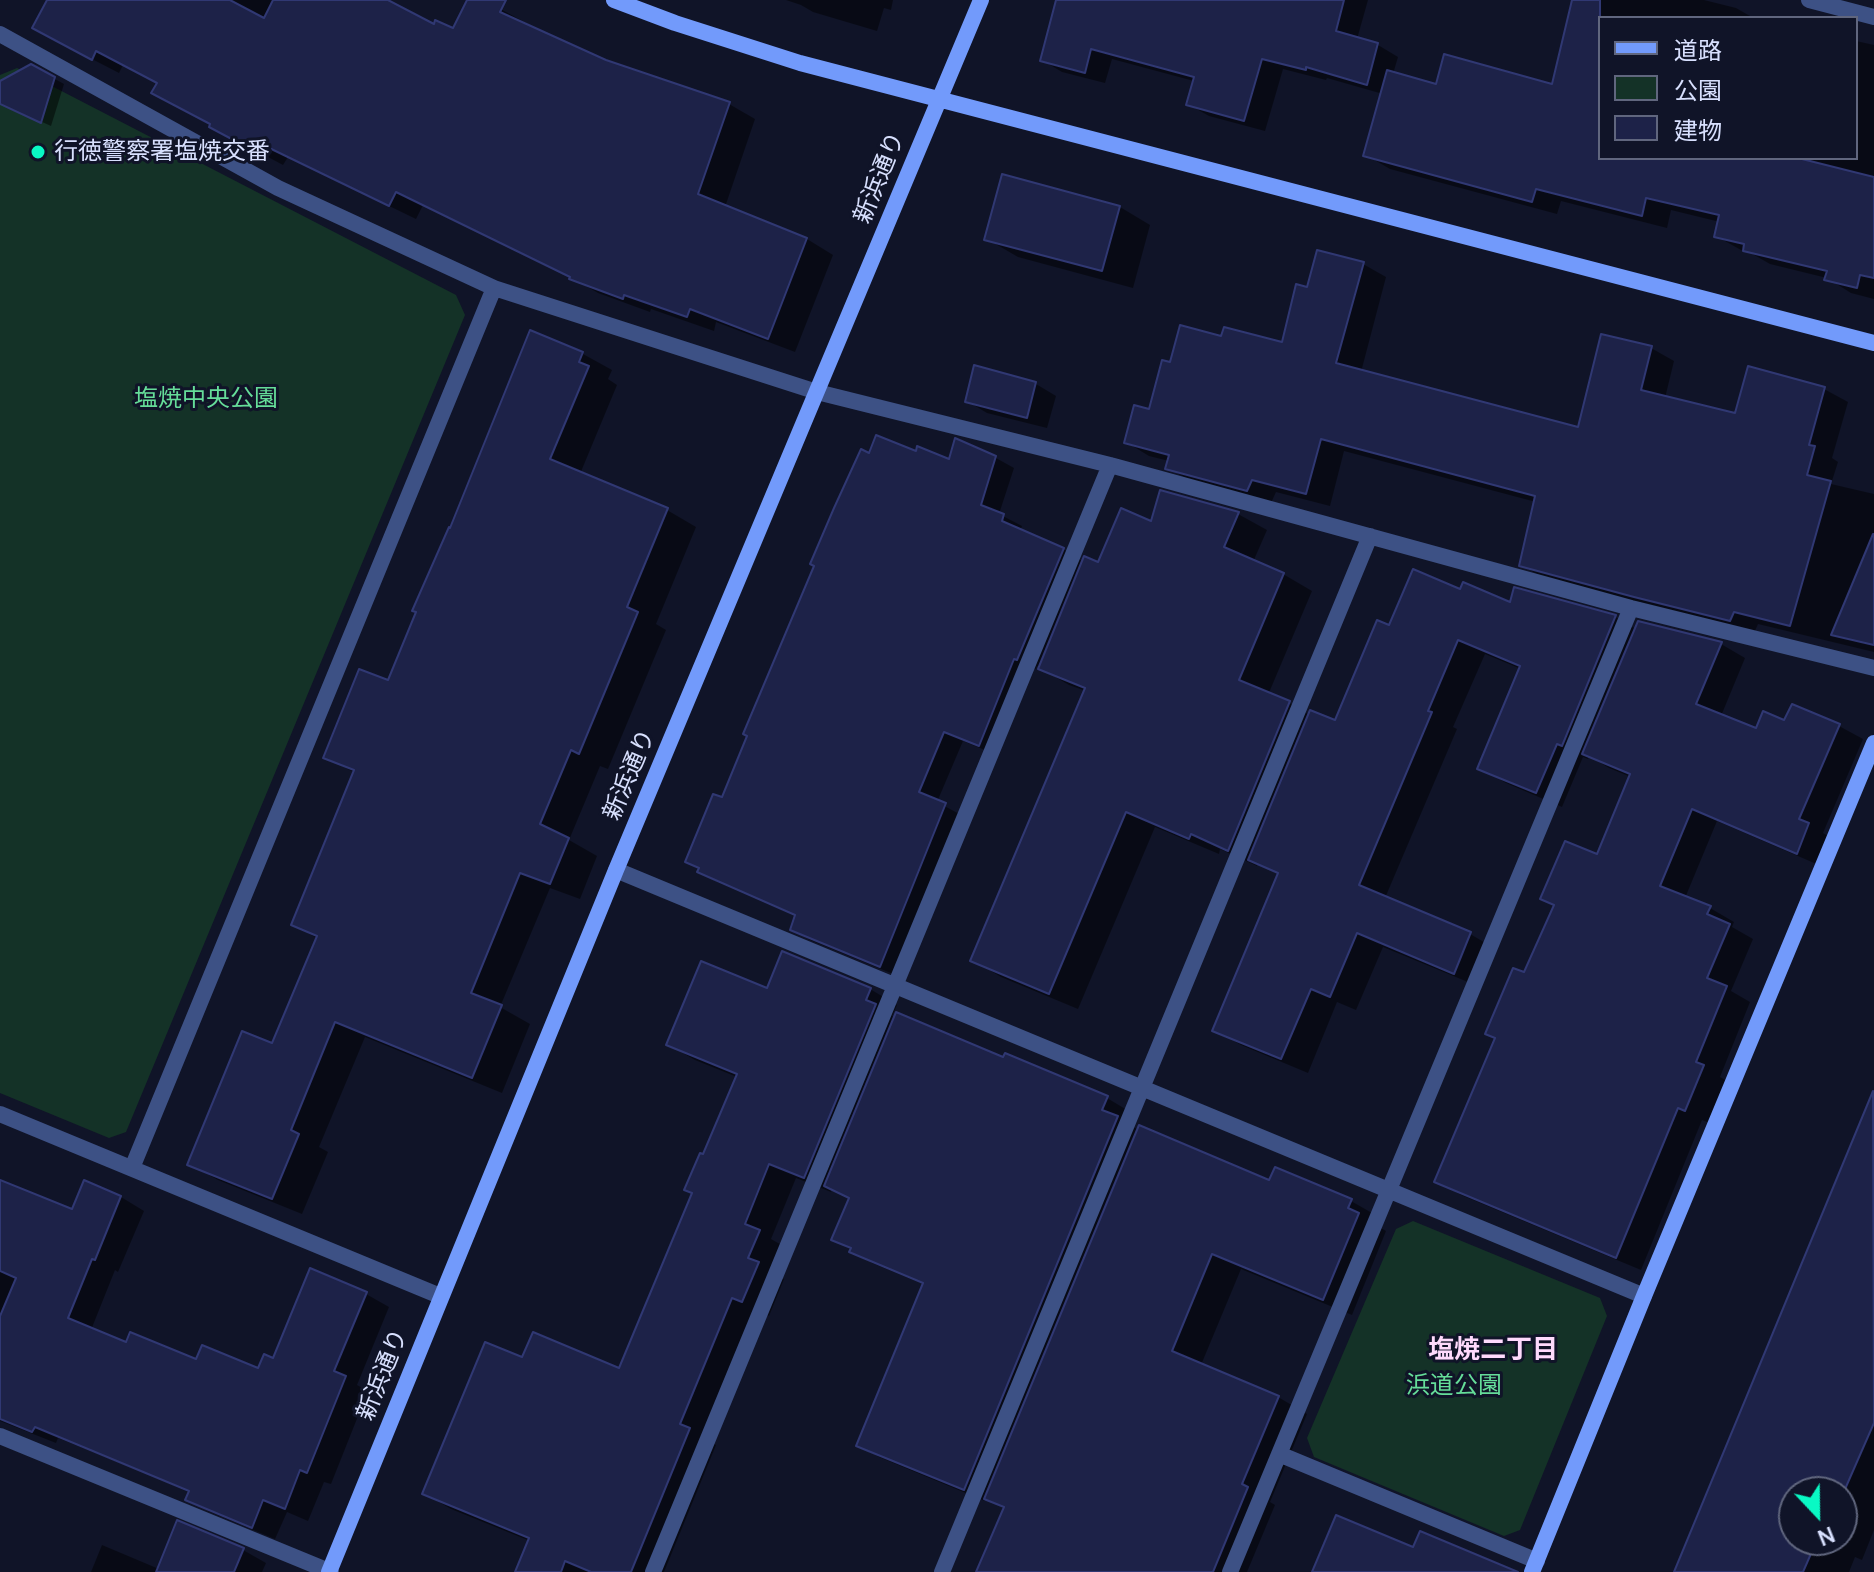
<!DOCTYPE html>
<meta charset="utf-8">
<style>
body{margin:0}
#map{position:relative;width:1874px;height:1572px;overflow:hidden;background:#101428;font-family:Manrope,"Noto Sans JP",sans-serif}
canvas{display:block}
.legend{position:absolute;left:1598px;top:16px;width:260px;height:144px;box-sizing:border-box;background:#101428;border:2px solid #60667e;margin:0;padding:10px 14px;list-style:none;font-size:24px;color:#d8e0fe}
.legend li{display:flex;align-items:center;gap:16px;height:40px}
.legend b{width:40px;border:2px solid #60667e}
.north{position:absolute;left:1778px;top:1476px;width:80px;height:80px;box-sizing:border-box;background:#101428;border:2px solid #60667e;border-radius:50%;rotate:158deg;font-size:22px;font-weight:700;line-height:32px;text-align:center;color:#d8e0fe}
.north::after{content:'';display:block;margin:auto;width:28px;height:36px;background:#09f9c4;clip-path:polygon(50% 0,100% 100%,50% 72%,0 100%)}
</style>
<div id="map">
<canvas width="1874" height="1572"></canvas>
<ul class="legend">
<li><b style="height:10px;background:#729afb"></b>道路</li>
<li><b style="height:22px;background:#143227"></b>公園</li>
<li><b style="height:22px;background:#1d2248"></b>建物</li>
</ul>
<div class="north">N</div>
</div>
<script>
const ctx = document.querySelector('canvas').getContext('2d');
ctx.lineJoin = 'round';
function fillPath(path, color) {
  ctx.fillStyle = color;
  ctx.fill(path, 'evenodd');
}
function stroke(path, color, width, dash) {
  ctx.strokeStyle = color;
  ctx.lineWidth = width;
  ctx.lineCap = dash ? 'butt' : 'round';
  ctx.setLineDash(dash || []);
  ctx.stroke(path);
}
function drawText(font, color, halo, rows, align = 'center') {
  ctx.font = font + ' Manrope,"Noto Sans JP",sans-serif';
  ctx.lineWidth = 6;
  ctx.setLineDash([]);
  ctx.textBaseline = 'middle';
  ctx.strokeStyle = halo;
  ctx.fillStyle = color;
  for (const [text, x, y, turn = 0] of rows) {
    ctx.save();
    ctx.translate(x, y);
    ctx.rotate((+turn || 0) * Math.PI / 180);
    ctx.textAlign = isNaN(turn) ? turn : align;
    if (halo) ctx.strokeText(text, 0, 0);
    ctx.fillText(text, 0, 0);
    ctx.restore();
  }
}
fillPath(new Path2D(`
 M17 68 456 295 465 315 126 1132 109 1138 0 1093V75Z
 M1413 1221 1600 1298 1607 1316 1520 1530 1504 1536 1314 1457 1307 1438 1396 1229Z`), '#143227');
fillPath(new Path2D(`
 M49 0H383L435 26 454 31 469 0H484L528 24 527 26 605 62 729 104 755 119 725 207 807 239 833 255 795 352 716 322 714 331 651 309 650 312 598 293 574 279 423 205 416 219 288 157 283 165 238 141 212 125 159 83 123 65 119 73 61 43Z
 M786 0H893L891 10 884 8 877 31 813 12 801 5Z
 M1058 0H1368L1357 39 1378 45 1398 57 1393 74 1437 86H1553L1574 0H1704L1736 8 1750 16 1761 18H1600V158H1856V41L1874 45V299L1851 293 1827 278 1770 264 1749 252 1741 250 1716 236 1720 222 1671 210 1667 228 1561 201 1557 214 1390 169 1366 155 1383 94 1327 78 1326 80 1283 69 1265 131 1209 116 1188 104 1194 81 1112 59 1105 83 1062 72 1042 60Z
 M31 66 64 84 51 126 0 103V83Z
 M1120 207 1150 225 1133 288 1018 257 987 239Z
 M1363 264 1386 277 1361 372 1580 429 1651 348 1674 361 1665 398 1736 415 1824 389 1848 402 1832 458 1838 462 1831 484 1874 494V652L1758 624 1754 633 1544 578 1521 565 1536 502 1344 451 1330 506 1276 492 1271 503 1191 481 1168 468 1169 461 1149 456 1126 442 1150 411 1172 365 1223 339 1283 345 1308 290Z
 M531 333 583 354 612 370 608 379 617 385 580 474 667 510 696 527 656 624 666 630 653 661 608 769 600 766 569 840 597 856 580 899 550 888 500 1007 530 1024 502 1093 365 1037 319 1147 328 1152 302 1214 218 1180 189 1164 273 1045 318 939 293 924 355 773 326 757 389 683Z
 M976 368 1036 384 1056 396 1047 428 987 413 967 401Z
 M917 454 951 462 996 458 1014 468 999 514 1022 526 1020 531 1063 549 1084 562 1100 565 1152 524 1238 514 1267 530 1253 562 1283 574 1312 591 1268 695 1289 703 1310 715 1336 723 1390 628 1461 591 1511 605 1515 590 1615 617 1636 629 1721 644 1745 658 1721 716 1757 731 1786 723 1839 726 1863 739 1823 833 1833 839 1821 866 1717 821 1685 898 1710 908 1734 922 1732 927 1753 939 1731 991 1750 1002 1720 1077 1727 1081 1710 1123 1702 1120 1641 1270 1461 1195 1437 1181 1525 975 1598 857 1631 777 1609 768 1589 756 1588 759 1583 757 1562 807 1506 783 1480 768 1521 669 1485 654 1453 727 1457 729 1385 898 1470 934 1496 949 1480 987 1383 947 1356 1010 1337 1002 1308 1073 1241 1045 1215 1030 1280 875 1258 863 1257 866 1220 849 1219 854 1155 827 1078 1009 1001 977 973 960 1086 691 1069 685 1037 666 1036 669 1033 668 997 755 963 741 937 802 963 816 898 976 810 940 792 929 797 917 717 882 699 871 723 800 870 455Z
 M870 989 897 1005 892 1016 896 1018 1107 1098 1127 1110 1122 1121 1139 1130 1270 1182 1276 1169 1351 1201 1379 1217 1376 1225 1386 1231 1352 1315 1241 1269 1201 1365 1278 1397 1307 1414 1270 1502 1275 1505 1247 1572H985L1005 1509 986 1498 985 1501 879 1457 858 1445 925 1285 872 1263 834 1239 850 1199 832 1188 831 1192 796 1178 771 1239 785 1247 774 1274 784 1279 769 1316 759 1312 706 1439 716 1445 664 1572H517L530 1541 451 1509 425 1494 524 1360 620 1371 694 1194 704 1157 737 1077 695 1060 669 1045 768 991Z
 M1874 1094V1530L1862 1560 1855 1557 1849 1572H1676ZM1794 1492H1842V1540H1794Z
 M0 1182 73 1211 85 1183 121 1197 144 1211 118 1272 115 1270 91 1330 127 1345 197 1362 259 1370 274 1361 311 1271 366 1294 389 1307 357 1385 368 1391 331 1484 324 1482 308 1521 287 1512 275 1539 210 1512 187 1499 190 1493 157 1478 58 1438 56 1443 0 1421Z
 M102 1545 159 1569 243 1550 266 1563 262 1572H91Z`), '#0007');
const building = new Path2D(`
 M47 0H230L264 18 273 0H388L434 24 435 20 453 28 467 0H506L500 12 606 60 730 102 698 194 807 238 768 339 690 309 687 317 624 295 623 299 569 279 570 277 396 192 389 206 261 144 256 152 209 127 210 124 151 93 157 83 96 51 92 60 32 28Z
 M1056 0H1344L1336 31 1378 43 1367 85 1306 67V70L1262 59 1244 121 1186 105 1194 77 1091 49 1085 73 1040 61Z
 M1572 0H1600V158H1798L1874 177V278L1860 275 1857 288 1824 280 1827 271 1743 251 1744 244 1714 237 1719 215 1646 198 1642 216 1536 189 1532 202 1363 156 1387 70 1436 84 1444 54 1552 84Z
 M31 64 55 77 41 123 0 104V81Z
 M1002 174 1120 206 1102 271 984 240Z
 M1317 250 1364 262 1336 363 1578 427 1601 334 1652 346 1641 390 1735 413 1748 366 1825 387 1809 445 1815 446 1807 475 1831 481 1790 626 1734 612 1730 621 1634 597 1519 566 1535 496 1321 439 1306 494 1252 480 1247 491 1165 469 1169 455 1124 443 1134 405 1149 409 1162 360 1170 362 1180 325 1221 336 1224 327 1282 342 1296 284 1307 287Z
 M530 330 583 352 579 362 589 366 550 459 668 508 627 607 638 612 579 754 571 750 540 824 569 838 550 884 520 873 471 993 502 1005 472 1078 335 1022 291 1130 299 1134 272 1199 187 1165 242 1031 272 1043 317 936 291 925 354 770 323 758 359 669 388 680 416 612 412 611 449 527 450 528Z
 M974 365 1036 382 1027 418 965 402Z
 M876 435 916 451 917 446 949 459 955 438 996 456 981 505 1004 514 1002 521 1064 548 1017 660 1014 659 979 746 944 732 919 792 946 803 880 967 790 930 795 915 697 872 699 868 685 862 713 794 722 797 747 736 743 734 814 566 810 564 834 508 861 449 869 453Z
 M1160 490 1239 512 1224 547 1284 573 1239 680 1290 701 1228 851 1191 834 1189 839 1126 812 1049 994 970 961 1085 688 1038 669 1084 556 1098 562 1121 508 1151 521Z
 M1873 534H1874V645L1831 635Z
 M1413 569 1460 589 1463 582 1510 602 1514 587 1616 615 1562 746 1557 744 1536 793 1477 769 1520 666 1458 640 1428 711 1432 712 1359 885 1471 932 1454 974 1357 933 1330 997 1311 989 1281 1059 1212 1031 1278 873 1248 860 1310 710 1335 720 1377 620 1389 625Z
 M1638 621 1722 642 1696 704 1756 728 1763 711 1784 720 1792 704 1840 724 1799 819 1809 823 1797 854 1692 809 1660 886 1711 906 1707 914 1730 924 1707 978 1727 986 1696 1062 1704 1065 1685 1111 1678 1108 1616 1258 1434 1182 1495 1038 1485 1034 1513 968 1524 972 1554 905 1540 899 1565 841 1597 854 1630 774 1582 754Z
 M782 951 871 988 866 1000 876 1004 804 1178 769 1164 745 1224 760 1230 748 1258 759 1262 742 1302 732 1298 680 1424 690 1428 631 1572H591L565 1561 561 1572H515L529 1538 422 1494 485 1342 522 1357 533 1332 619 1368 692 1193 684 1190 700 1153 703 1154 737 1074 666 1045 701 961 767 988Z
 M896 1012 1003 1057 1005 1053 1108 1096 1102 1110 1118 1116 964 1490 856 1446 923 1283 849 1252 851 1248 831 1240 849 1198 824 1186Z
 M1873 1091 1874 1423 1842 1496V1492H1794V1540H1817L1803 1572H1674Z
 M1139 1125 1269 1180 1275 1167 1352 1199 1348 1208 1359 1213 1323 1300 1212 1254 1172 1351 1279 1396 1242 1484 1248 1487 1213 1572H976L1004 1507 984 1499Z
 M0 1180 72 1209 84 1180 121 1196 95 1260 92 1259 68 1318 126 1342 130 1332 196 1359 202 1345 258 1368 264 1354 273 1358 310 1268 367 1292 334 1371 346 1376 307 1473 300 1470 285 1509 263 1500 252 1528 185 1500 189 1491 35 1427 32 1432 0 1419V1316L16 1278 0 1271Z
 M1336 1515 1413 1547 1420 1531 1518 1572H1312Z
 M177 1520 244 1548 234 1572H156Z`);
fillPath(building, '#1d2248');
stroke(building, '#303873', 2);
stroke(new Path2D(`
 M1809 0 1874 17
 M0 34 278 188 494 288 817 392 1110 465 1631 608 1874 668
 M616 870 1644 1296
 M0 1114 440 1296
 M132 1168 494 288
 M0 1436 331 1572
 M1279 1454 1537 1561
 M653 1572 1110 465
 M942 1572 1370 536
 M1230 1572 1631 608`), '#3d5185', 16);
stroke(new Path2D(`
 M614 0 675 23 800 63 1874 343
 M329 1572 616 870 981 0
 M1532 1572 1644 1296 1874 743`), '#729afb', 16);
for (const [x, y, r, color] of [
 [38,152,8,"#09f9c4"]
]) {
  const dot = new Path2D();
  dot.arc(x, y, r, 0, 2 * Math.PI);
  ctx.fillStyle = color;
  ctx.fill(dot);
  stroke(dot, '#101428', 3);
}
drawText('24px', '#d8e0fe', '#101428', [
 ["行徳警察署塩焼交番",54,152]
], 'left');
drawText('24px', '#d8e0fe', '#101428', [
 ["新浜通り",880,178,-68],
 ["新浜通り",630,775,-67],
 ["新浜通り",383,1375,-68]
]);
drawText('24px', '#65dd99', '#101428', [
 ["塩焼中央公園",206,399],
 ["浜道公園",1454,1386]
]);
drawText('bold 26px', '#fedafc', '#101428', [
 ["塩焼二丁目",1493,1351]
]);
</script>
